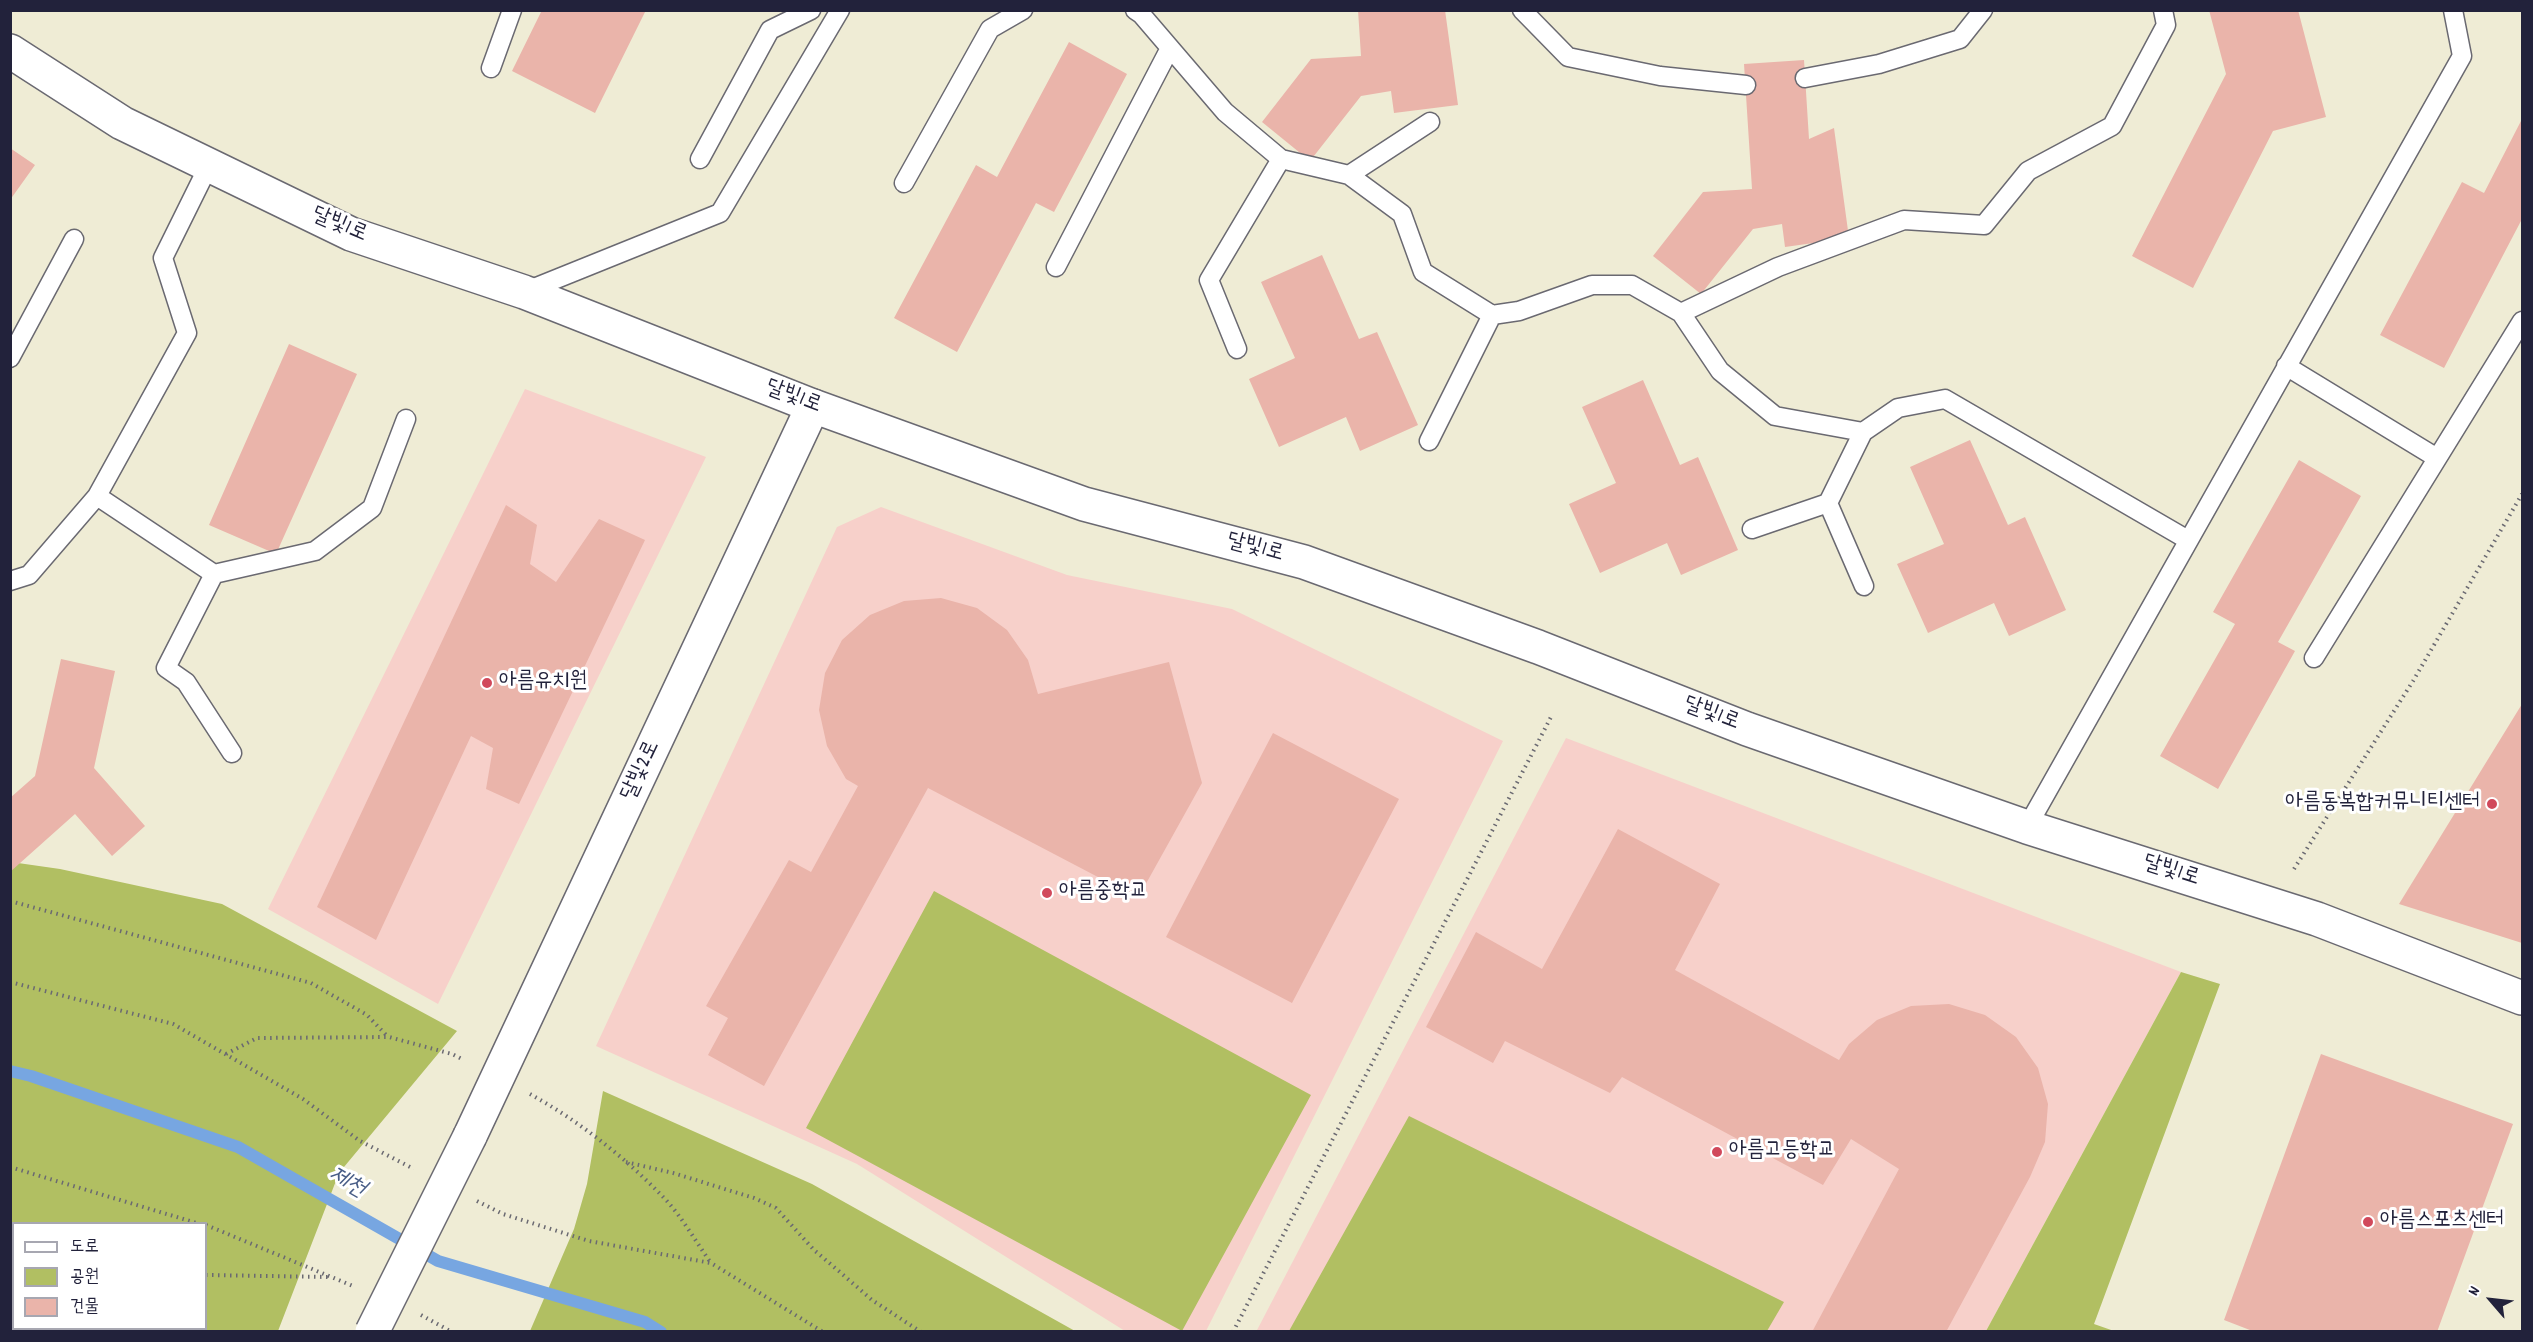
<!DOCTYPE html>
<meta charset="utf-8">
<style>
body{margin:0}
#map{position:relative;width:2533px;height:1342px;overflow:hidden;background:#efecd5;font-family:Dekko,"Poor Story",sans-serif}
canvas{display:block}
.frame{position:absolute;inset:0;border:12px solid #22223b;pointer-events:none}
.legend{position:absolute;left:12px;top:1222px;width:195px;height:108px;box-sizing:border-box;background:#fff;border:2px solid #a7a7b1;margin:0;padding:8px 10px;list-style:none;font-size:18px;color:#22223b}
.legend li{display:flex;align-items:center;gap:12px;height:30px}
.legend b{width:30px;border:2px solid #a7a7b1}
.north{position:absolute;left:2461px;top:1270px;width:60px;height:60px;-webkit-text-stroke:4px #fff;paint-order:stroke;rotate:298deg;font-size:16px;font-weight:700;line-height:24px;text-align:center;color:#22223b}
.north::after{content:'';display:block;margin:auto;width:21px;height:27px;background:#22223b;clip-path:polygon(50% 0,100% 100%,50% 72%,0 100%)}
</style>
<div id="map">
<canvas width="2533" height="1342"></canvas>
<div class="frame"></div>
<ul class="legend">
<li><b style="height:8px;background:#fff"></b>도로</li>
<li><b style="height:16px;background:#b1bf62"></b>공원</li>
<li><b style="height:16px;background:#eab4aa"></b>건물</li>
</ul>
<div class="north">N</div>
</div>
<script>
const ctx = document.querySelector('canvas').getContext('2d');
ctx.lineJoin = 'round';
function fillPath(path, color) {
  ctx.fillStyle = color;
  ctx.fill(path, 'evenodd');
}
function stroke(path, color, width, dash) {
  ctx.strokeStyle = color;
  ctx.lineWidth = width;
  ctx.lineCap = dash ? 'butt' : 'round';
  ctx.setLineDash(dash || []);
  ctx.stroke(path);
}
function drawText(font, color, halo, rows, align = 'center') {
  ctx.font = font + ' Dekko,"Poor Story",sans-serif';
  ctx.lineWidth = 6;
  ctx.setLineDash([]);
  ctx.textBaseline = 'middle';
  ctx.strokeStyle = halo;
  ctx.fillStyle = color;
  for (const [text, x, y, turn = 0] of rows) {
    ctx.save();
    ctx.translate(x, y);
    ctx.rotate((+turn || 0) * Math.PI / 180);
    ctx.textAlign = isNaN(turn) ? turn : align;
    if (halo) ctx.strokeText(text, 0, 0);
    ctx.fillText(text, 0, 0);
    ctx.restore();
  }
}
fillPath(new Path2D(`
 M525 389 706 457 438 1004 268 909Z
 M881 507 1067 575 1232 609 1503 741 1206 1331H1125L857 1164 596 1046 837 527Z
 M1566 738 2181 972 1986 1331 1256 1332Z`), '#f7d0ca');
fillPath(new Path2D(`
 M11 862 60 869 222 904 457 1031 339 1173 278 1331 11 1332ZM14 1224H206V1328H14Z
 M934 891 1311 1095 1182 1331 806 1128Z
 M2181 972 2220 984 2094 1324 2114 1331H1986Z
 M603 1091 812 1184 1075 1331H530L574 1229 587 1184Z
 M1409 1116 1784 1302 1767 1331H1289Z`), '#b1bf62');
stroke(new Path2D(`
 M10 1071 31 1076 238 1147 438 1261 645 1322 661 1332`), '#77a6e1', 12);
fillPath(new Path2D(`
 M542 10H646L595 113 512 71Z
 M1358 10H1445L1458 105 1394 113 1391 91 1361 96 1310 161 1262 122 1311 59 1361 56Z
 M2209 10H2298L2326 117 2273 131 2193 288 2132 256 2226 74Z
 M1069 42 1127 74 1054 212 1036 203 957 352 894 318 976 165 997 177Z
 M1804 60 1809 139 1834 128 1849 238 1785 247 1782 224 1753 229 1701 294 1653 256 1703 192 1752 189 1744 64Z
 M2522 119V219L2444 368 2380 335 2462 182 2484 193Z
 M10 148 35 165 10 200Z
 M1322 255 1359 339 1377 332 1418 425 1360 451 1346 417 1279 447 1249 379 1295 358 1261 282Z
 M289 344 357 374 276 554 209 525Z
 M1643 380 1680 465 1698 457 1738 550 1681 575 1667 543 1600 573 1569 504 1616 483 1582 407Z
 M1970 440 2008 525 2025 517 2066 610 2009 636 1994 603 1928 633 1897 564 1944 544 1910 467Z
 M2299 460 2361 496 2278 642 2295 651 2218 789 2160 756 2235 624 2213 612Z
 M506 505 537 525 530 564 556 582 599 519 645 540 519 804 486 789 493 748 471 736 376 940 317 907Z
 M941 598 977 608 1007 630 1028 660 1038 694 1169 662 1202 783 1138 898 928 788 764 1086 708 1055 728 1018 706 1006 789 860 811 872 858 786 846 779 827 746 819 710 825 673 842 640 870 615 904 601Z
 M61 659 115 671 94 768 145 826 112 856 75 814 10 872V798L35 776Z
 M2522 704V943L2399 904Z
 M1273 733 1399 799 1292 1003 1166 937Z
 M1618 829 1720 884 1675 970 1839 1060 1849 1044 1877 1020 1911 1006 1949 1004 1985 1015 2016 1037 2038 1068 2048 1104 2045 1142 2030 1177 1946 1332H1812L1899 1169 1851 1139 1823 1185 1622 1077 1610 1093 1505 1041 1493 1063 1426 1027 1476 932 1542 969Z
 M2321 1054 2513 1124 2437 1332H2255L2224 1320Z`), '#eab4aa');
const lane = new Path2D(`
 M1135 10 1141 14 1225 112 1281 159 1349 175 1402 214 1423 272 1492 315 1519 311 1592 285H1632L1681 313 1720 371 1775 416 1863 432
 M1522 10 1568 57 1660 76 1746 85
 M491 68 512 10
 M1805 78 1879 64 1960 39 1983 10
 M700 159 770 30 811 10
 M1349 175 1430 122
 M904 183 990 29 1023 10
 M1056 267 1170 48
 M524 292 720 213 840 10
 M1681 313 1778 267 1904 220 1984 225 2028 171 2112 126 2166 25 2163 10
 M1237 349 1209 280 1281 159
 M10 358 74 239
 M2286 366 2437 458
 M1429 441 1492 315
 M97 496 214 574 315 551 372 508 406 419
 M1752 529 1828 503
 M214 574 166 668 186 682 232 753
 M10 581 29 575 97 496 187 333 163 258 209 165
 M1864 586 1828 503 1863 432 1898 408 1945 399 2188 540
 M2314 658 2522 321
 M2027 827 2462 56 2453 10`);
const street = new Path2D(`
 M10 51 122 123 351 234 524 292 813 406 1084 504 1304 562 1538 647 1747 729 2027 827 2317 919 2522 998`);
const secondary = new Path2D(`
 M470 1136 813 406`);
stroke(lane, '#6a6971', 21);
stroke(street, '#6a6971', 36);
stroke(secondary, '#6a6971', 36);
stroke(new Path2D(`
 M2294 869 2413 681 2522 494
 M10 901 311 983 367 1015 388 1037
 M10 982 173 1024 303 1099 360 1141 414 1169
 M226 1054 257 1038 389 1037 452 1054 464 1060
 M530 1094C579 1121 626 1158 665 1199 682 1217 696 1242 711 1263
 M626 1162 673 1173 754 1198 776 1208 814 1250 841 1273 872 1300 921 1332
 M10 1167 200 1224
 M477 1201 503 1214 589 1241 711 1263 823 1332
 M206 1225 353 1286
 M10 1239 14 1240
 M206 1275 328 1277
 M421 1315 452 1332
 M1233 1332 1552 715`), '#6a6971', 4, [1.5, 4.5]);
stroke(lane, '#fff', 18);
stroke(street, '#fff', 33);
stroke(secondary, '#fff', 33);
const secondaryBridge = new Path2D(`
 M372 1332 470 1136`);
stroke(secondaryBridge, '#6a6971', 36, []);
stroke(secondaryBridge, '#fff', 33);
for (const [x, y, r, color] of [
 [487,683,6,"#d1495b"],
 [2492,804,6,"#d1495b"],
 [1047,893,6,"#d1495b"],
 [1717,1152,6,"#d1495b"],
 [2368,1222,6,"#d1495b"]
]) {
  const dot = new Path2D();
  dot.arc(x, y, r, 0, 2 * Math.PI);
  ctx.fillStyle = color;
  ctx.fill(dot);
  stroke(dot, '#fff', 2);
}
drawText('22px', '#22223b', '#fff', [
 ["달빛1로",339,226,23],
 ["달빛1로",793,398,21],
 ["달빛1로",1255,549,15],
 ["달빛1로",1711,715,21],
 ["달빛2로",642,771,-65],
 ["달빛1로",2171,872,18]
]);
drawText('22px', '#22223b', '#fff', [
 ["아름유치원",499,683],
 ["아름동복합커뮤니티센터",2480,804,"right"],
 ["아름중학교",1059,893],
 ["아름고등학교",1729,1152],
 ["아름스포츠센터",2380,1222]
], 'left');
drawText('italic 24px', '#485d86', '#fff', [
 ["제천",346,1184,30]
]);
</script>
